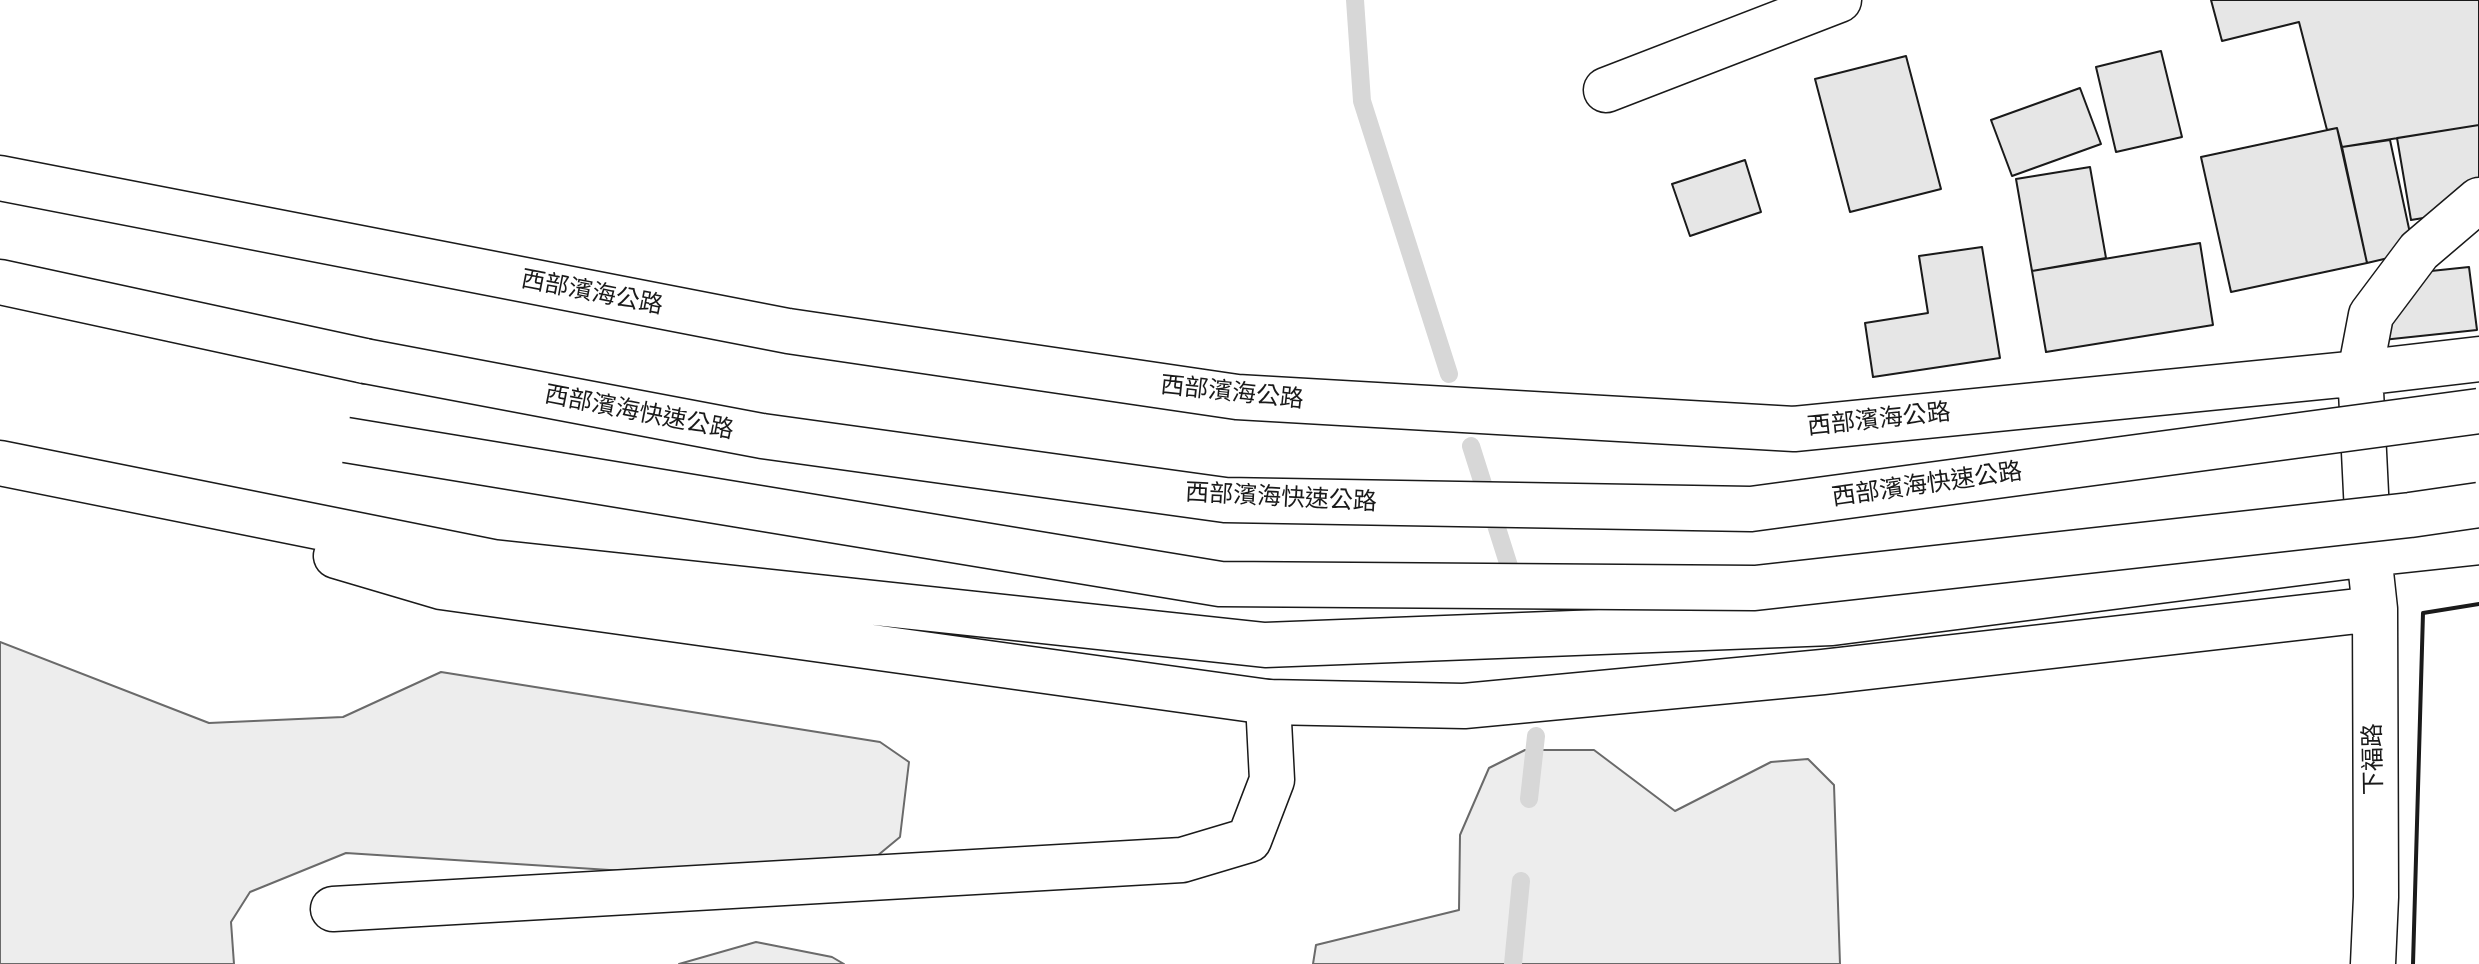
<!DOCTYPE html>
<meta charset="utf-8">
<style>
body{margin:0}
canvas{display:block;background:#fff}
</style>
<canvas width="2479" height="964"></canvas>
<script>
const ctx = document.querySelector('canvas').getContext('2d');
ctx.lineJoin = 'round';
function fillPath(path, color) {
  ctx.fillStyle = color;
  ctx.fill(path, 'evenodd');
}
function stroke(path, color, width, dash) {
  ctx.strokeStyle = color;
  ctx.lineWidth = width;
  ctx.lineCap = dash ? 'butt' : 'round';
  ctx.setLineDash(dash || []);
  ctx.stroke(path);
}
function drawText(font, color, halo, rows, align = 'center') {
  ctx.font = font + ' "Libre Baskerville","Noto Sans TC",serif';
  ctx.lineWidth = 6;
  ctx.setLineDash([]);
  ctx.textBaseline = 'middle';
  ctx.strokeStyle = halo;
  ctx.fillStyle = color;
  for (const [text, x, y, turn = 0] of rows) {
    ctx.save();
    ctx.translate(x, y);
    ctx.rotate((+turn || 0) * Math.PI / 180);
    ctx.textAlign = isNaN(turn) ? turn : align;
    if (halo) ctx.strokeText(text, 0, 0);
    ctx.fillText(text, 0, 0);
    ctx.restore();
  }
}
const built = new Path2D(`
 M0 642 209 723 343 717 441 672 880 742 909 762 900 837 842 885 346 853 250 892 231 922 234 964H0Z
 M1525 750H1594L1675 811 1771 762 1808 759 1834 785 1840 964H1313L1316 945 1459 910 1460 835 1489 768Z
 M756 942 832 957 844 964H679Z`);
fillPath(built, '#ededed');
stroke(built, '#6a6a6a', 2);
stroke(new Path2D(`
 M1355 0 1362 101 1449 374
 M1471 446 1515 585
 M1529 799 1536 736
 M1513 964 1521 881`), '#d7d7d7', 18);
const building = new Path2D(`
 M2211 0H2479V125L2342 147 2337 128 2327 130 2299 22 2222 41Z
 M2161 51 2182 137 2116 152 2096 67Z
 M1906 56 1941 189 1850 212 1815 79Z
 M2080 88 2101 144 2012 176 1991 120Z
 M2479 125V209L2411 220 2397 138Z
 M2337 128 2367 263 2231 292 2201 157Z
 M2390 140 2414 252 2367 263 2342 147Z
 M1745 160 1761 212 1690 236 1672 184Z
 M2090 167 2106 258 2032 271 2016 179Z
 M2200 243 2213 325 2046 352 2032 271Z
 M1982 247 2000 358 1873 377 1865 323 1928 313 1919 256Z
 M2469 267 2477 330 2373 341 2412 273Z`);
fillPath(building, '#e6e6e6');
stroke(building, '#1a1a1a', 2);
const minor = new Path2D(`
 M1606 90 1839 0
 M2360 373 2371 315 2419 251 2479 200
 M333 909 1182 860 1249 840 1272 780 1268 702`);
const major = new Path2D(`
 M0 178 788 331 1237 397 1794 429 2360 373 2479 359
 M2361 391 2369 554 2375 609 2376 897 2373 964
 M0 463 493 562 1265 645 1832 623 2369 554 2479 542
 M336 556 441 587 1268 702 1464 706 1823 672 2375 609`);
const highway = new Path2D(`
 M0 282 365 361`);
stroke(minor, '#1a1a1a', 47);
stroke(major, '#1a1a1a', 47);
stroke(highway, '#1a1a1a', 47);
stroke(minor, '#fff', 44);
stroke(major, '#fff', 44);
stroke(highway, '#fff', 44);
const highwayBridge = new Path2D(`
 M365 361 762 436 1225 500 1751 509 2479 411
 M346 440 1220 584 1755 588 2410 515 2479 505`);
stroke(highwayBridge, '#1a1a1a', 47, []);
stroke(highwayBridge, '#fff', 44);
stroke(new Path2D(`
 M2413 964 2423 613 2479 604`), '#1a1a1a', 4);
drawText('24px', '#1a1a1a', '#fff', [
 ["西部濱海公路",592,293,11],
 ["西部濱海公路",1232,393,6],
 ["西部濱海快速公路",639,413,11],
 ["西部濱海公路",1879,420,-6],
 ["西部濱海快速公路",1927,485,-8],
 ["西部濱海快速公路",1281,498,3],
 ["下福路",2374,759,-91]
]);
</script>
